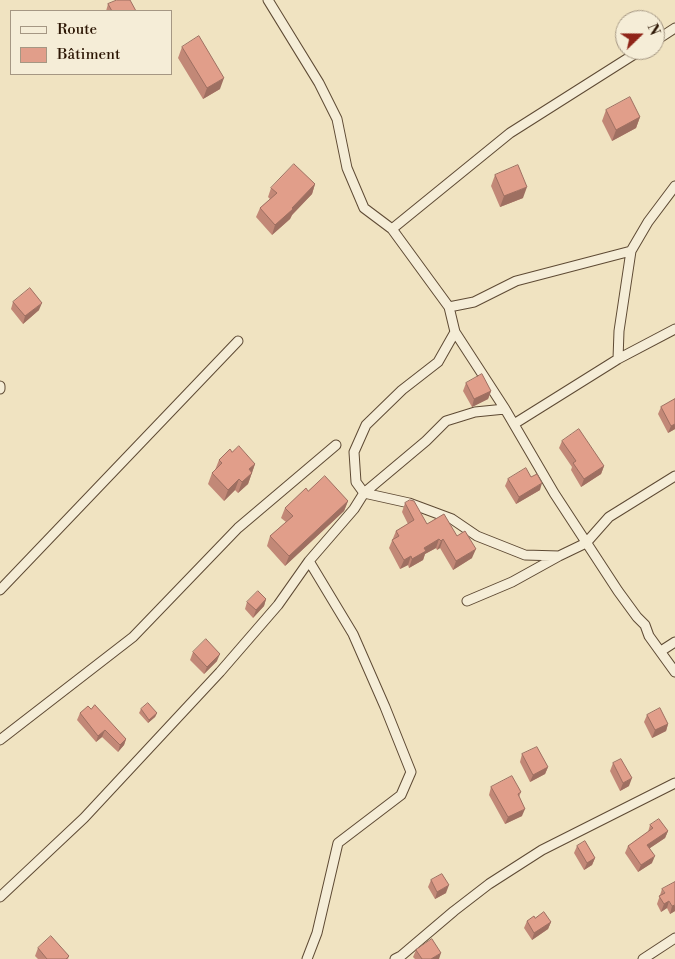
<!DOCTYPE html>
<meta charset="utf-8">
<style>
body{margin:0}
#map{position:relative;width:675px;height:959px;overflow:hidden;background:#f0e3c1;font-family:"Libre Bodoni",serif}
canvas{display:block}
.legend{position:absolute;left:10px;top:10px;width:162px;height:65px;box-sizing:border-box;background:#f5edd7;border:1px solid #a59783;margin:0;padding:6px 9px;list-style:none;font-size:15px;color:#2d1705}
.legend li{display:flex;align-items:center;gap:10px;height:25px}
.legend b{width:25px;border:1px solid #a59783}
.north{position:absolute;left:615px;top:10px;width:50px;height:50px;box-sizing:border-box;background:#f5edd7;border:1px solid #a59783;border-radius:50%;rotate:68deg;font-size:14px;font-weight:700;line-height:20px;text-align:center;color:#2d1705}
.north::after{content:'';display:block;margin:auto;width:18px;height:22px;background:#8f2418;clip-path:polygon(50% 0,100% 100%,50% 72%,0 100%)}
</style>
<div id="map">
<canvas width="675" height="959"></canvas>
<ul class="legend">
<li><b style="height:6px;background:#f5edd7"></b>Route</li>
<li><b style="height:14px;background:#e19e8a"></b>Bâtiment</li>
</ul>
<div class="north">N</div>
</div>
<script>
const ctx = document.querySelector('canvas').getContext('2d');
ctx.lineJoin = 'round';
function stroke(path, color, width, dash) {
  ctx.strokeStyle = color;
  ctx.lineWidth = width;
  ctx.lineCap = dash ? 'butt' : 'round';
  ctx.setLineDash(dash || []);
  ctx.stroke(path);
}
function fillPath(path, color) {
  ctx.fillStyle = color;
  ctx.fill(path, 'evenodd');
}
const street = new Path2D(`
 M268 0 319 83 337 119 347 168 364 208 392 229 449 307 455 332 505 409 554 493 618 591 637 617 645 625 649 636 675 672
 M655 41 675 28
 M392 229 510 133 641 50
 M449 307 474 302 516 281 631 251
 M455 332 438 362 402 390 366 425 354 452 356 482 364 493 409 503 452 519 477 536 525 555 559 556 586 543 609 517 675 476
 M618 359 619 331 631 251 648 222 675 186
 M0 386V389
 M514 424 618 359 675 329
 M0 590 238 341
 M467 601 512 582 559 556
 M661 651 675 642
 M0 740 133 637 238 528 336 445
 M0 897 84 818 220 672 278 605 309 561 354 509 364 493 426 441 446 421 475 412 505 409
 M307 959 317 933 338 843 401 795 411 772 385 707 353 634 309 561
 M395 959 401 956 454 911 489 884 542 850 675 783
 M643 959 675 938`);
stroke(street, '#5e4a34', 11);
stroke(street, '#f5edd7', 9);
fillPath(new Path2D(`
 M108 4 136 11H106Z
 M182 47 220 89 203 99 178 58Z
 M606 110 640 117 636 128 612 141 602 121Z
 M495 175 523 198 500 207 491 186Z
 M315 184 312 194 292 215 290 219 272 235 256 217 260 208 270 199 268 197 271 188Z
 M13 302 39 310 23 324 11 309Z
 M466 383 491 391 488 399 472 407 463 391Z
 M675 399V429L668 433 658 414 661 407Z
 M562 441 604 466 601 474 581 487 571 470 572 467 559 448Z
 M232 452 255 464 248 484 238 493 235 490 224 501 208 484 212 473 215 470 219 460Z
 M508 479 540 490 516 504 505 486Z
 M308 491 348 501 344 511 285 566 267 546 270 536 286 522 281 518 285 508Z
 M405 503 427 524 457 536 472 558 453 570 440 548 437 550 436 548 425 554 423 560 409 568 408 565 400 569 389 548 396 531 408 524 402 512Z
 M266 599 264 606 253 618 245 609 247 602Z
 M193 652 217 661 204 674 190 660Z
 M141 709 157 713 155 717 148 723 139 713Z
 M80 713 126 739 124 745 118 752 102 737 96 742 77 720Z
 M647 715 668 724 666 731 652 738 644 722Z
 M522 754 548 767 545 774 530 782 520 762Z
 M613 763 629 786 620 791 610 771Z
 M491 787 521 792 519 797 522 816 505 824 489 795Z
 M650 825 668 831 665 838 650 848 652 863 638 872 625 853 628 846 648 832Z
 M577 846 595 858 592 865 584 870 574 853Z
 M431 880 446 893 435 899 428 887Z
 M662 889 675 911 670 914 667 908 661 912 657 904Z
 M535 918 551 922 548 929 532 940 524 928 527 921Z
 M38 948 69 956 68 959H38L35 956Z
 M416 950 439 959H415L413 957Z`), '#c28877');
fillPath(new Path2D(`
 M224 78 220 89 203 99 207 88Z
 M640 117 636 128 612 141 616 130Z
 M315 184 312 194 292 215 290 219 272 235 275 225Z
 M527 187 523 198 500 207 504 196Z
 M42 303 39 310 23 324 25 316Z
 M491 391 488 399 472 407 474 399Z
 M675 424V429L668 433 671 426Z
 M255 464 248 484 238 493 242 482 249 469Z
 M604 466 601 474 581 487 584 479Z
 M239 479 235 490 224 501 228 490Z
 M542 483 540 490 516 504 519 497Z
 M348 501 344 511 285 566 289 556Z
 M439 539 436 548 425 554 423 560 409 568 412 559 424 548Z
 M443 539 440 548 437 550 441 541Z
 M476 549 472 558 453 570 456 561Z
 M411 556 408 565 400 569 404 560Z
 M266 599 264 606 253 618 256 610Z
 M220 654 217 661 204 674 207 667Z
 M157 713 155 717 148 723 149 720Z
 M668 724 666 731 652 738 655 730Z
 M105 730 102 737 96 742 98 736Z
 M126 739 124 745 118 752 120 745Z
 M548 767 545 774 530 782 533 775Z
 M632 778 629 786 620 791 623 783Z
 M525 809 522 816 505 824 508 817Z
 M668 831 665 838 644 852 647 845Z
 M655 856 652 863 638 872 641 865Z
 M595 858 592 865 584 870 587 863Z
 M449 885 446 893 435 899 437 892Z
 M669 901 667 908 661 912 664 904Z
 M675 905V911L670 914 672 906Z
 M551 922 548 929 532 940 534 933Z
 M441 953 439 959H431Z`), '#9e6f61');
const building = new Path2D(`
 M117 0H130L136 11H112L108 4Z
 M199 36 224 78 207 88 182 47Z
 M630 97 640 117 616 130 606 110Z
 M294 164 315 184 292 208 293 209 275 225 260 208 277 193 271 188Z
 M518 165 527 187 504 196 495 175Z
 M30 288 42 303 25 316 13 302Z
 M482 374 491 391 474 399 466 383Z
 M675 399V424L671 426 661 407Z
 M579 429 604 466 584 479 573 463 576 461 562 441Z
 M239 446 255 464 249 469 252 473 242 482 239 479 228 490 212 473 222 463 219 460 230 449 232 452Z
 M526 468 531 477 537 474 542 483 519 497 508 479Z
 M325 476 348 501 289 556 270 536 293 516 285 508 306 488 308 491Z
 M410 500 414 501 427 524 444 514 457 536 465 531 476 549 456 561 443 539 441 541 439 539 424 548 426 551 412 559 411 556 404 560 392 540 399 536 396 531 414 520 405 503Z
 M258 591 266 599 256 610 247 602Z
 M206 639 220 654 207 667 193 652Z
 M148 703 157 713 149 720 141 709Z
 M95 705 126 739 120 745 105 730 98 736 80 713 88 706 91 709Z
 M660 708 668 724 655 730 647 715Z
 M537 747 548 767 533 775 522 754Z
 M621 759 632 778 623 783 613 763Z
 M512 776 521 792 518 794 525 809 508 817 491 787Z
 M659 819 668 831 647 845 655 856 641 865 628 846 653 828 650 825Z
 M585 841 595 858 587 863 577 846Z
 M442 874 449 885 437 892 431 880Z
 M675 882V905L672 906 669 901 664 904 659 896 665 893 662 889Z
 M544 912 551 922 534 933 527 921 534 916 535 918Z
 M51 936 69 956 66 959H47L38 948Z
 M432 939 441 953 431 959H422L416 950Z`);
fillPath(building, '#e19e8a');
stroke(building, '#9e6f61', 1);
</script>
